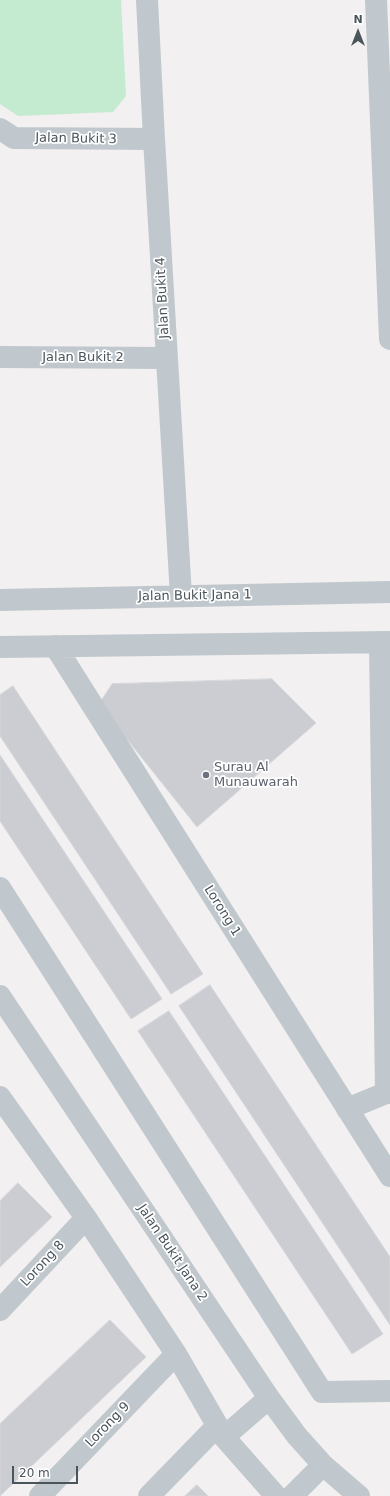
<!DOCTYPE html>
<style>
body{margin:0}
#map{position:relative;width:390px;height:1496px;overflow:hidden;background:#f2f0f0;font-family:"DejaVu Sans",sans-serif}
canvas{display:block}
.north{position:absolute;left:338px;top:12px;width:40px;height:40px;-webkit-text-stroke:3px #fff;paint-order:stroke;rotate:0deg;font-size:11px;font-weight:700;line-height:16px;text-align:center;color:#4a545b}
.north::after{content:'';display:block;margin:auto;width:14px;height:18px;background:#4a545b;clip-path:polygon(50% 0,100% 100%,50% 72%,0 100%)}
.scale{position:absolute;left:12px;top:1466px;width:66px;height:18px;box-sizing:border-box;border:2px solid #4a545b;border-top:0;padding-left:5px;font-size:12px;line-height:14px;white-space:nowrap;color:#4a545b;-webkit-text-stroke:3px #fff;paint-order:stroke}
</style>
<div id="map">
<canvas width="390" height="1496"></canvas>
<div class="north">N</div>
<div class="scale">20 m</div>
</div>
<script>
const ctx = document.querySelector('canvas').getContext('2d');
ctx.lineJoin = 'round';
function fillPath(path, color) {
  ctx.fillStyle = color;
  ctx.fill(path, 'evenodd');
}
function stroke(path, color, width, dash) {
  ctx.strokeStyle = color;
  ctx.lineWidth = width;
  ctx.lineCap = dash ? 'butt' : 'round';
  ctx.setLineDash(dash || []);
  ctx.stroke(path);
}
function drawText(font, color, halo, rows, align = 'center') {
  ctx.font = font + ' "DejaVu Sans",sans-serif';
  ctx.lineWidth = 3.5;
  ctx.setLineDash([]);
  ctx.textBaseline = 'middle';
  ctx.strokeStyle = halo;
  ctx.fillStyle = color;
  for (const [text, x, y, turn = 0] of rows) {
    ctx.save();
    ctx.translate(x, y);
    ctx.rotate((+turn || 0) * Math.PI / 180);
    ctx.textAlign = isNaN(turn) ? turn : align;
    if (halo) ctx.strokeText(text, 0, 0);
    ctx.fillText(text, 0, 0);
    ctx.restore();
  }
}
fillPath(new Path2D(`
 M0 0H121L126 96 113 112 18 116 0 104Z`), '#c4ebd0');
const building = new Path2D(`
 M272 679 316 723 197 827 99 704 112 684Z
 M13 686 203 974 171 994 0 736V695Z
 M0 755 162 999 131 1019 0 821Z
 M210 985 390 1257V1325L179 1006Z
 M169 1011 383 1334 352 1354 138 1031Z
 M18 1183 52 1217 0 1267V1201Z
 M110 1320 146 1357 0 1496V1424Z
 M197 1485 208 1496H185Z`);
fillPath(building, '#cbcdd2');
stroke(building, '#d5d7db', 1);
stroke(new Path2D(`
 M147 0 154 139 181 596
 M376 0 390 339
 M0 129 14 138 154 139
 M0 357 166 358
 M0 600 390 592
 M380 642 386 1093
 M55 646 390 1176
 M0 647 390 642
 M0 888 322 1392 390 1391
 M0 996 269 1398 297 1436 323 1465 359 1496
 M0 1097 86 1218 176 1354 224 1437 276 1496
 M347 1109 386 1093H390
 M0 1310 86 1218
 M224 1437 269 1398
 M40 1496 176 1354
 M149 1496 217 1426
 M292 1496 323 1465`), '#c0c8cd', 22);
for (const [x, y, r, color] of [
 [206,775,4,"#6b7280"]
]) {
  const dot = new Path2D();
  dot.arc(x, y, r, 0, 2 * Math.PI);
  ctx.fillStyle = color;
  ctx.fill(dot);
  stroke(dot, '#fff', 1.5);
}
drawText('13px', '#4a545b', '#fff', [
 ["Jalan Bukit 3",76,139,1],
 ["Jalan Bukit 4",163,298,-93],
 ["Jalan Bukit 2",83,358],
 ["Jalan Bukit Jana 1",195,596,-1],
 ["Lorong 1",222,911,58],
 ["Jalan Bukit Jana 2",172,1253,56],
 ["Lorong 8",43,1264,-47],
 ["Lorong 9",108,1425,-46]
]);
drawText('13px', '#5b616d', '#fff', [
 ["Surau Al",214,768],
 ["Munauwarah",214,783]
], 'left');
</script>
